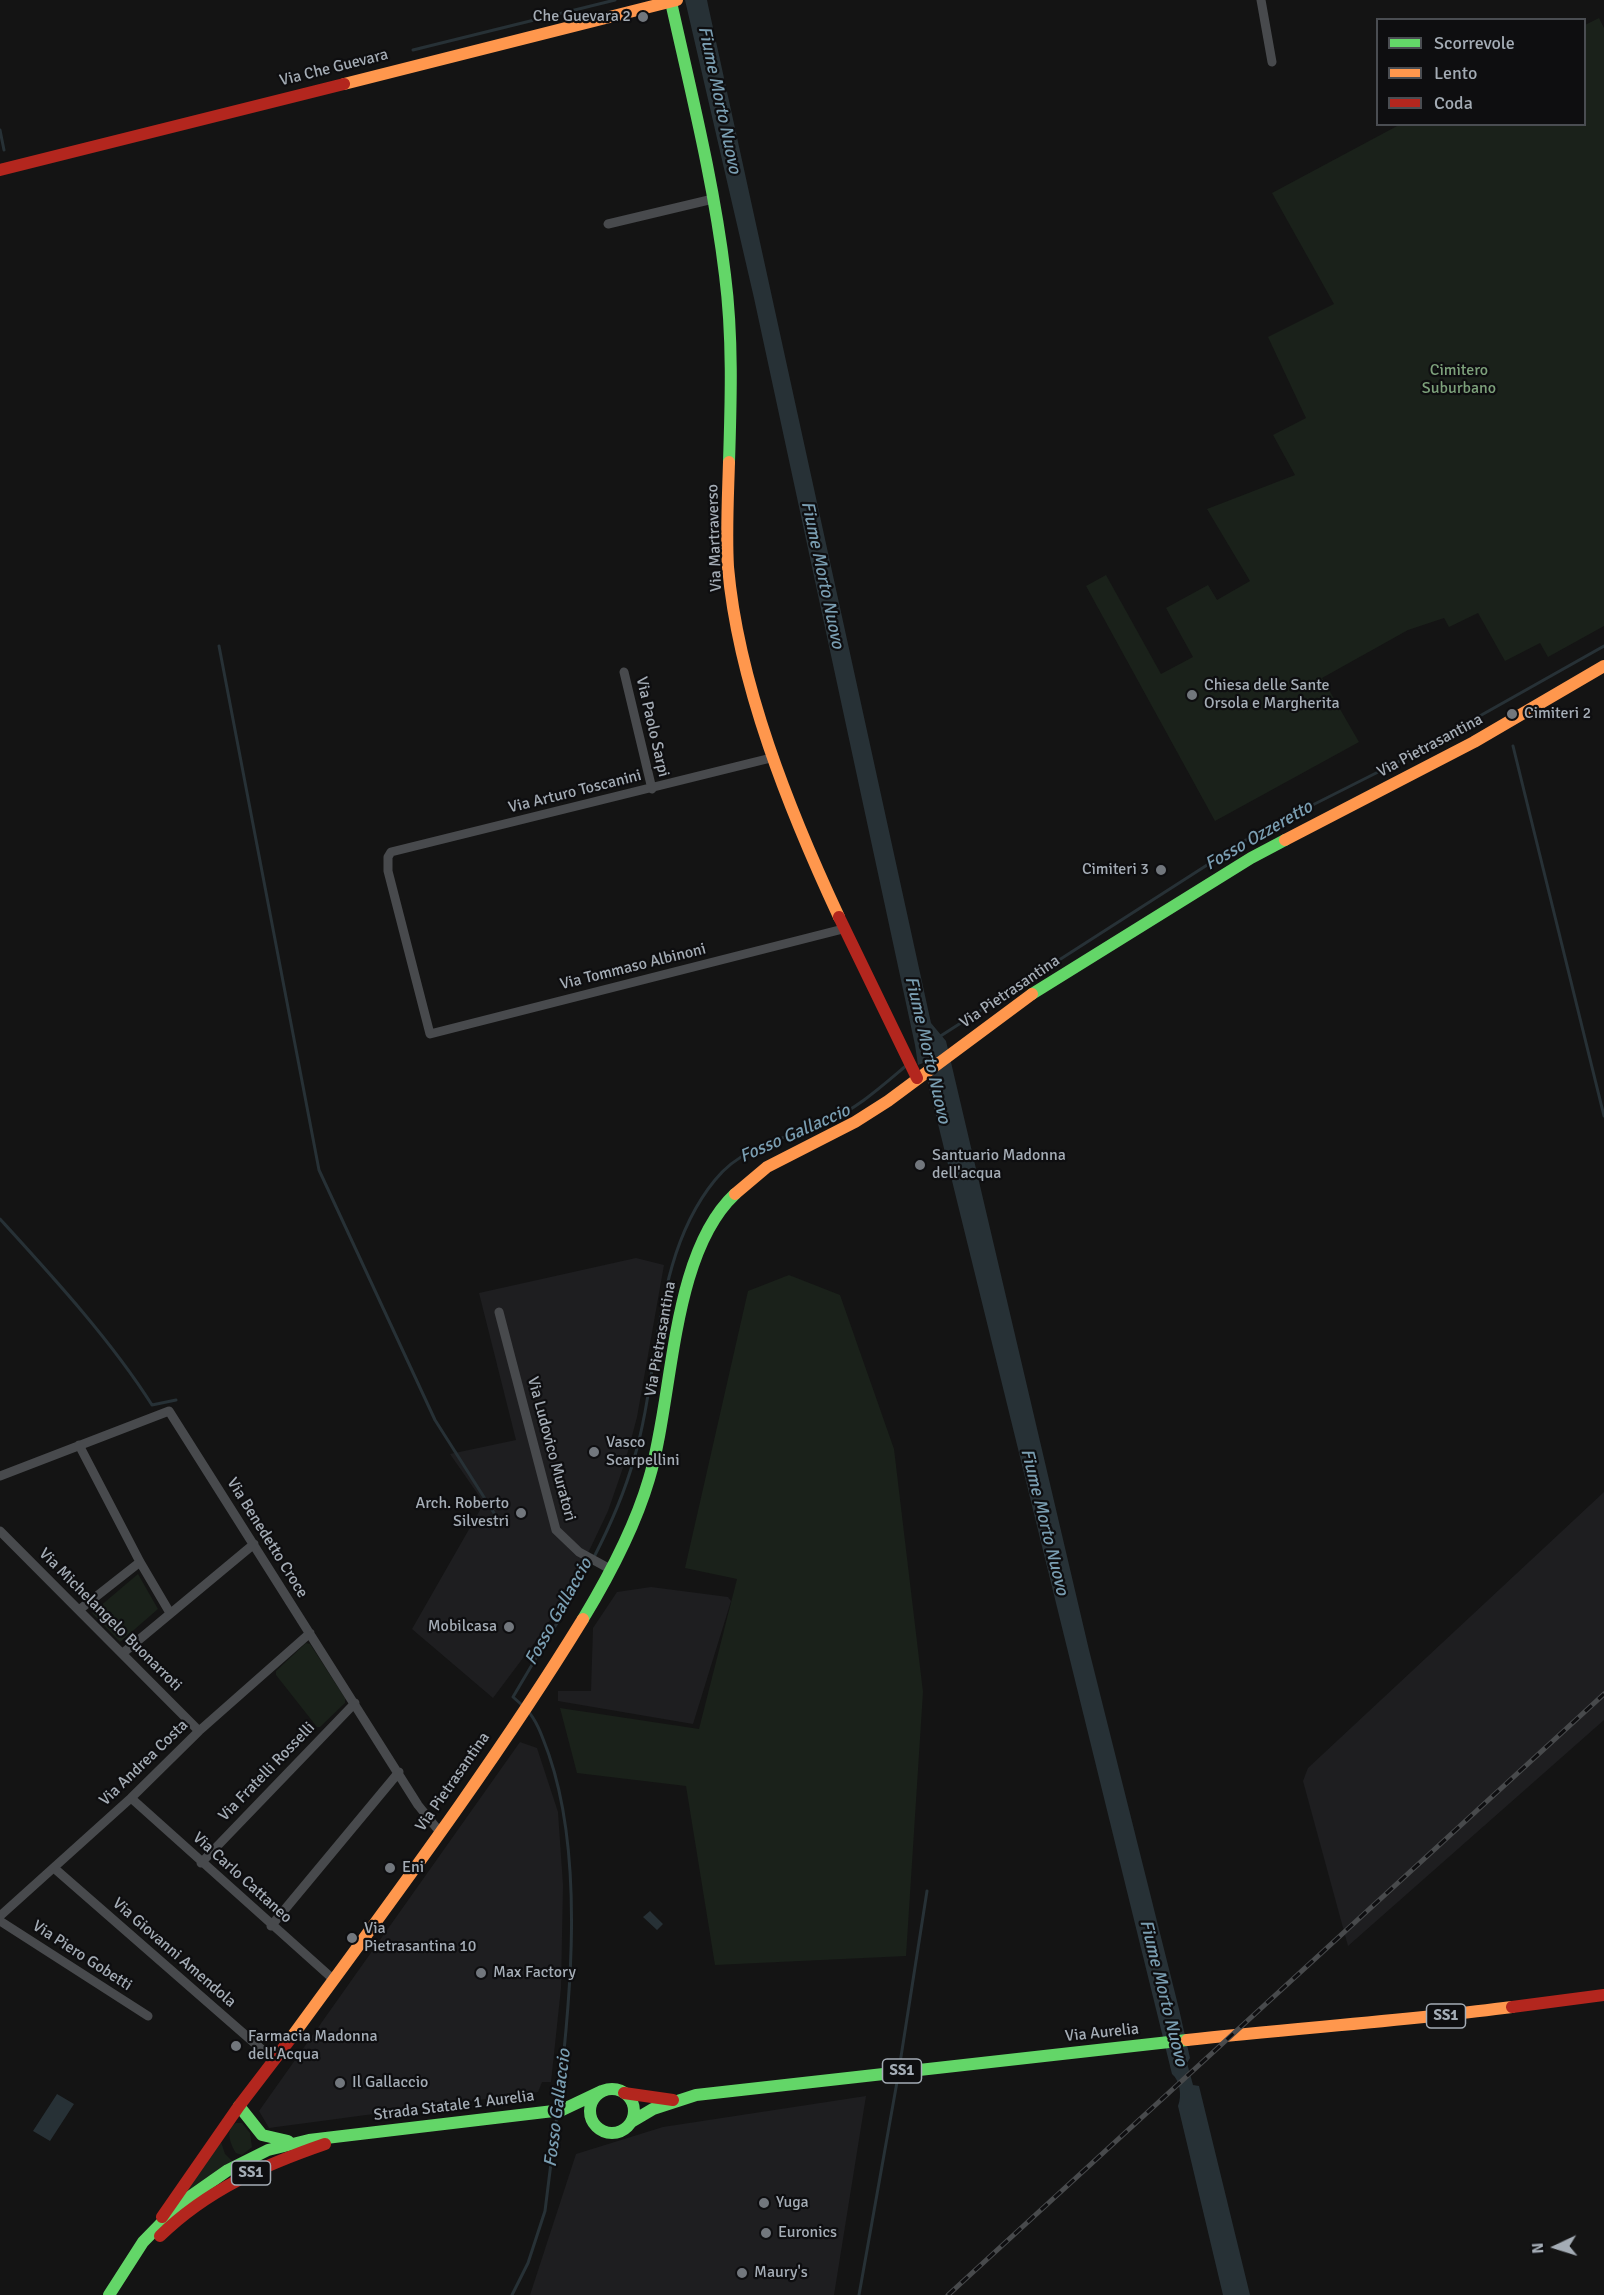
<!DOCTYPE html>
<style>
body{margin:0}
#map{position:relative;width:1604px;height:2295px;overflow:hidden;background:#141414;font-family:Signika,sans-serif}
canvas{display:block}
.legend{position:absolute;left:1376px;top:18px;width:210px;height:108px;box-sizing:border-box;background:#0e0e10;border:2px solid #4a4d52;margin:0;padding:8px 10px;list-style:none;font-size:18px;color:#a4acb5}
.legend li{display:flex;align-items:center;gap:12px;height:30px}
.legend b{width:30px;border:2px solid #4a4d52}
.north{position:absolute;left:1526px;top:2217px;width:60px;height:60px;-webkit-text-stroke:4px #0e0e10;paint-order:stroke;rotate:266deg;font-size:16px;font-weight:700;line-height:24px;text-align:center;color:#a4acb5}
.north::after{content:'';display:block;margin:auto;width:21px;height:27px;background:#a4acb5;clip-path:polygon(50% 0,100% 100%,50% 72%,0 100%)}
</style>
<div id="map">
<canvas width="1604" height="2295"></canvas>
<ul class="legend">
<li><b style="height:8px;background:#63d668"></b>Scorrevole</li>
<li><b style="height:8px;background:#ff974d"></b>Lento</li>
<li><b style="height:8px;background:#b3261e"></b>Coda</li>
</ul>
<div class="north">N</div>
</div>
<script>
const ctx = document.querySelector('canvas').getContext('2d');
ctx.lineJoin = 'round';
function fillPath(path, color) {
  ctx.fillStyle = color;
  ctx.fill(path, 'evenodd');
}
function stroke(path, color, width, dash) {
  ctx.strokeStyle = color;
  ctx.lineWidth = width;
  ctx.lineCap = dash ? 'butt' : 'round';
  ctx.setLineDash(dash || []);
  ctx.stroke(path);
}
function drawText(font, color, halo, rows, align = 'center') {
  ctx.font = font + ' Signika,sans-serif';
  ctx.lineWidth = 4.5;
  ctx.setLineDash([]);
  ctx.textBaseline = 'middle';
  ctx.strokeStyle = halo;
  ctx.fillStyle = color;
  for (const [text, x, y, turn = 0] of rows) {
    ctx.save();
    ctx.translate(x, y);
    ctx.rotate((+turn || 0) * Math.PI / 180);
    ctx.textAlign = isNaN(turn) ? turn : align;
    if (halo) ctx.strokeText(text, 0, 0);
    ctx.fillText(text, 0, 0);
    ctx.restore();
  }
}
fillPath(new Path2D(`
 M636 1258 664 1265 637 1417 625 1462 608 1511 579 1572 544 1630 493 1698 412 1629 484 1503 450 1454 516 1440 479 1293Z
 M1604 1492V1720L1348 1946 1303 1781 1308 1768Z
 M651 1587 728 1597 731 1601 693 1724 558 1701V1691H591L593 1628 617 1592Z
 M520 1742 537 1748 558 1812 563 1885 561 1988 551 2082H542L538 2092 269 2128 259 2111Z
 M866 2096 834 2295H530L576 2154 663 2127Z`), '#1e1e20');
fillPath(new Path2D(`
 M1599 18 1604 28V626L1548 657 1540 643 1505 661 1478 613 1449 627 1444 618 1408 630 1322 678 1359 742 1215 821 1086 586 1106 575 1161 674 1193 657 1166 608 1208 585 1217 600 1250 581 1207 509 1295 475 1273 435 1306 418 1268 337 1334 304 1272 193 1399 125 1584 124 1585 25Z
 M789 1275 840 1295 894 1449 923 1692 906 1956 715 1965 686 1786 577 1773 560 1708 699 1729 737 1579 685 1568 748 1291Z
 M138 1574 158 1609 120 1642 92 1613Z
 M306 1643 310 1644 345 1698V1703L320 1727H317L276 1675V1671Z
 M236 2123H242L250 2133 252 2147 242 2155 236 2153C230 2144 225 2129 236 2123Z
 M220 2139 225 2154 233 2162 183 2195Z`), '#1a211a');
fillPath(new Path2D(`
 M685 0H707L708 5 931 1023 946 1041 1089 1650 1179 2009 1190 2058 1187 2063 1193 2085 1199 2086 1250 2295H1223L1178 2106C1182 2096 1180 2080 1172 2074L923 1063 918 1065 915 1045 754 298Z
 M650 1911 663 1924 657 1930 643 1917Z
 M57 2094 74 2104 50 2141 33 2131Z`), '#273136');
stroke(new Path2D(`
 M413 50 615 0
 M0 130 4 150
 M219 646 319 1170 435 1420 494 1513
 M1513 746 1604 1116
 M939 1037 1257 833 1398 762 1604 646
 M0 1219C52 1276 111 1340 152 1405L176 1400
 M522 1705 513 1697C557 1621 610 1544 634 1459 661 1368 652 1257 715 1180 743 1145 787 1138 826 1122 857 1109 882 1086 907 1065
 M527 1710C538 1722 543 1739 549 1755 584 1857 571 1998 558 2105
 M900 2063 927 1891
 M512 2295 528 2263 545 2211 557 2115
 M859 2295 897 2082`), '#273136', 3);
stroke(new Path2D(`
 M1261 0 1272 62
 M608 224 713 199
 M624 672 652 789
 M771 758 391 852 388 857V871L430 1034 843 929
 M499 1312 556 1530 579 1552 610 1569
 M79 1445 140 1562 170 1613
 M0 1476 169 1411 418 1805 439 1831
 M0 1531 199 1731
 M79 1610 140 1562
 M123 1653 254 1544
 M131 1798 333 1979
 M201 1863 355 1703
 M54 1868 275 2061
 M0 1916 131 1798 199 1731 310 1633
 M0 1921 148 2016
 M271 1926 399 1772`), '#484a4d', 9);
stroke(new Path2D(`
 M671 2C691 92 714 183 725 275 733 337 731 400 729 462
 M1032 994 1251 858 1285 840
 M583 1619C609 1576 635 1527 649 1479 674 1396 670 1255 735 1194
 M590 2111a22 22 0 1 1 44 0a22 22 0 1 1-44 0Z
 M239 2106 262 2135 288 2141
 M631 2122 653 2109 696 2095 1187 2040
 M109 2295 143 2242 181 2203 228 2170 268 2150 309 2140 562 2110 602 2091`), '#63d668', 12);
stroke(new Path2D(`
 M344 84 677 0
 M729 462C728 497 726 532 728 567 738 683 790 812 839 917
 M1285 840 1474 742 1604 666
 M735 1194 767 1167 855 1122 888 1101 1032 994
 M291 2038C391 1901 494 1764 583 1619
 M1187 2040C1295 2028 1404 2021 1512 2007`), '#ff974d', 12);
stroke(new Path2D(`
 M0 170 344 84
 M839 917 917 1078
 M1512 2007 1604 1995
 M624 2093 673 2100
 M162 2217 239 2106 291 2038
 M160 2236C207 2190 264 2165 325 2144`), '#b3261e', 12);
const rail = new Path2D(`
 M948 2295 1604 1694`);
stroke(rail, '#484a4c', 5);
stroke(rail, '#0e0e10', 3, [9]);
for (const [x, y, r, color] of [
 [643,17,6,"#72777d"],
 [1192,695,6,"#72777d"],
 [1512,714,6,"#72777d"],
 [1161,870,6,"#72777d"],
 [920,1165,6,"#72777d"],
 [594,1452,6,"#72777d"],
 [521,1513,6,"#72777d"],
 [509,1627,6,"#72777d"],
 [390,1868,6,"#72777d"],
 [352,1938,6,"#72777d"],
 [481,1973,6,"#72777d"],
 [236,2046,6,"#72777d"],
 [340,2083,6,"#72777d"],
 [764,2203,6,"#72777d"],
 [766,2233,6,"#72777d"],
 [742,2273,6,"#72777d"]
]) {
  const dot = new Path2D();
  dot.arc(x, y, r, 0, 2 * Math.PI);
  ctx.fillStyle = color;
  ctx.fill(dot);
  stroke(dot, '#0e0e10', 2);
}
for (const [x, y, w] of [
 [1446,2016,39],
 [902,2071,39],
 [251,2173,39]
]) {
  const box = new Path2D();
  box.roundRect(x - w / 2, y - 12, w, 24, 4.5);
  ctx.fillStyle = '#0e0e10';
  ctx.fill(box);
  stroke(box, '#a4acb5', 1.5);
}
drawText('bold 15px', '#a4acb5', null, [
 ["SS1",1446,2016],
 ["SS1",902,2071],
 ["SS1",251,2173]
]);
drawText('16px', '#a4acb5', '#0e0e10', [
 ["Che Guevara 2",631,17,"right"],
 ["Chiesa delle Sante",1204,686],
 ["Orsola e Margherita",1204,704],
 ["Cimiteri 2",1524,714],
 ["Cimiteri 3",1149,870,"right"],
 ["Santuario Madonna",932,1156],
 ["dell'acqua",932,1174],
 ["Vasco",606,1443],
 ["Scarpellini",606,1461],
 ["Arch. Roberto",509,1504,"right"],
 ["Silvestri",509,1522,"right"],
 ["Mobilcasa",497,1627,"right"],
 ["Eni",402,1868],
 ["Via",364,1929],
 ["Pietrasantina 10",364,1947],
 ["Max Factory",493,1973],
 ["Farmacia Madonna",248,2037],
 ["dell'Acqua",248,2055],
 ["Il Gallaccio",352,2083],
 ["Yuga",776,2203],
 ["Euronics",778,2233],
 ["Maury's",754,2273]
], 'left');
drawText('16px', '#a4acb5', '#0e0e10', [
 ["Via Che Guevara",334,68,-14],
 ["Via Martraverso",715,538,-92],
 ["Via Paolo Sarpi",652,727,77],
 ["Via Pietrasantina",1430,746,-28],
 ["Via Arturo Toscanini",575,792,-14],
 ["Via Tommaso Albinoni",633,967,-14],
 ["Via Pietrasantina",1010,992,-34],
 ["Via Pietrasantina",661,1339,-80],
 ["Via Ludovico Muratori",551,1449,75],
 ["Via Benedetto Croce",267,1538,58],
 ["Via Michelangelo Buonarroti",110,1620,45],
 ["Via Andrea Costa",144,1763,-44],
 ["Via Fratelli Rosselli",267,1772,-46],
 ["Via Pietrasantina",453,1782,-55],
 ["Via Carlo Cattaneo",242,1878,42],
 ["Via Giovanni Amendola",174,1953,41],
 ["Via Piero Gobetti",82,1956,33],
 ["Via Aurelia",1102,2033,-6],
 ["Strada Statale 1 Aurelia",454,2106,-7]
]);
drawText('16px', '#7da17b', '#0e0e10', [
 ["Cimitero",1459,371],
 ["Suburbano",1459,389]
]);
drawText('italic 18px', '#7a9eb2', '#0e0e10', [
 ["Fiume Morto Nuovo",719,100,78],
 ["Fiume Morto Nuovo",822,575,78],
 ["Fosso Ozzeretto",1259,836,-30],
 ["Fiume Morto Nuovo",927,1050,77],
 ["Fosso Gallaccio",795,1134,-24],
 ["Fiume Morto Nuovo",1044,1522,76],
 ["Fosso Gallaccio",559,1612,-61],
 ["Fiume Morto Nuovo",1163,1993,76],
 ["Fosso Gallaccio",558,2108,-83]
]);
</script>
